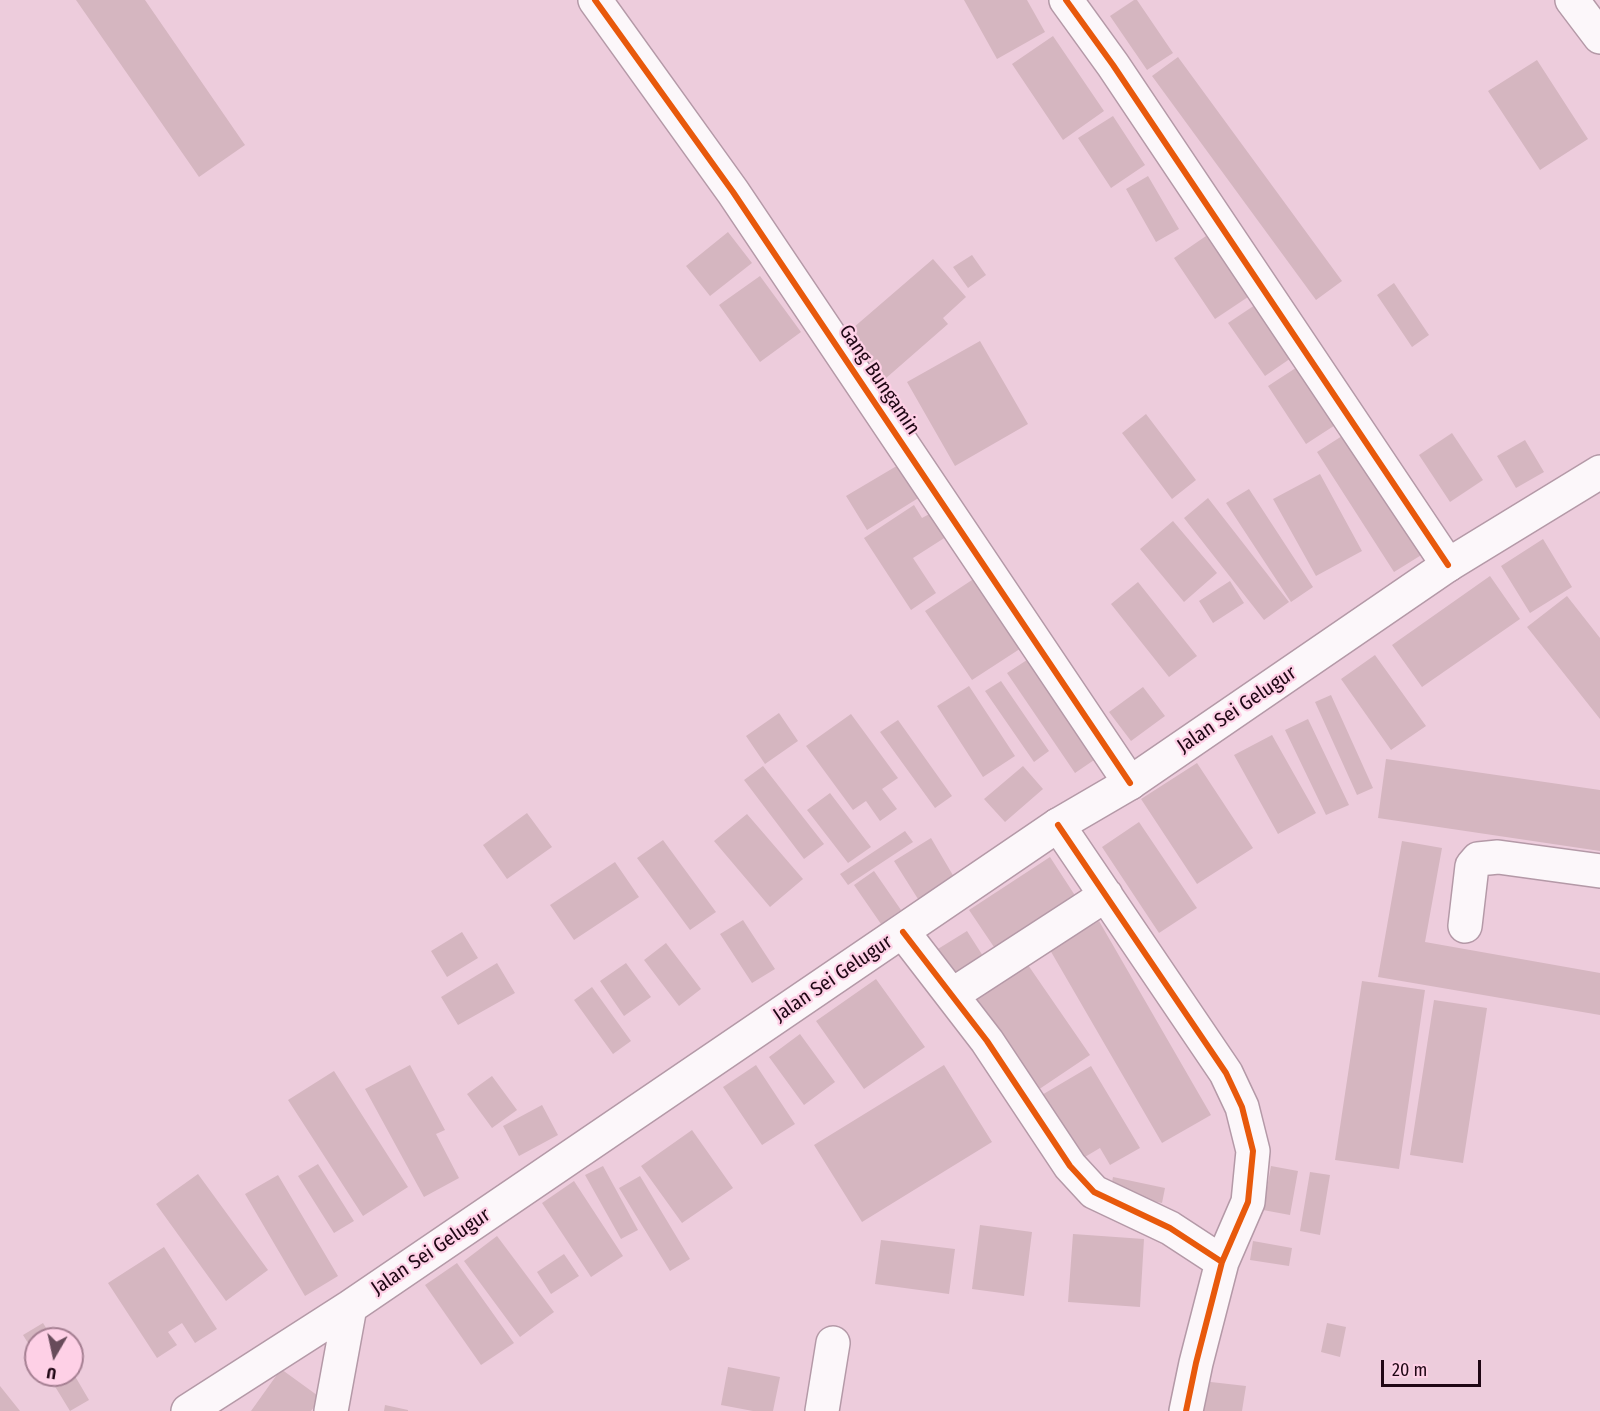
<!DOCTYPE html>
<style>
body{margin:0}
#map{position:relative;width:1600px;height:1411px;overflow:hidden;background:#edccdc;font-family:"Fira Sans Condensed",sans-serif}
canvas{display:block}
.north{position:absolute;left:24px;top:1327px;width:60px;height:60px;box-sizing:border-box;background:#fed0e6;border:2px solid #a57f92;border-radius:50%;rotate:189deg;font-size:16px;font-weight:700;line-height:24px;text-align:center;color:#1f0614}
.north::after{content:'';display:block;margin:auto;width:21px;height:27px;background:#674b5a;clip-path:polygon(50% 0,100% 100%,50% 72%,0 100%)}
.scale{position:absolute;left:1381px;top:1360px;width:100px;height:27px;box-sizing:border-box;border:3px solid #1f0614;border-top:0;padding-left:8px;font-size:18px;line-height:21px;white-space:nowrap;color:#1f0614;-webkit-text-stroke:4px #fed0e6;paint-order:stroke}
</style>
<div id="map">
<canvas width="1600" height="1411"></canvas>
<div class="north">U</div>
<div class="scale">20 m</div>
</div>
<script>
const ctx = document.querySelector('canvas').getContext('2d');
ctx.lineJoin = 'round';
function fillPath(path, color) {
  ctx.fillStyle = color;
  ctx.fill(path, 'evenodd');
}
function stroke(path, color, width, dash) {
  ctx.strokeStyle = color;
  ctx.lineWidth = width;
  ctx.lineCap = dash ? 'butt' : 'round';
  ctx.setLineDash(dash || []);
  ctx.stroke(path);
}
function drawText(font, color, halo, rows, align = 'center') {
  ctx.font = font + ' "Fira Sans Condensed",sans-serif';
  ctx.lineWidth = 4.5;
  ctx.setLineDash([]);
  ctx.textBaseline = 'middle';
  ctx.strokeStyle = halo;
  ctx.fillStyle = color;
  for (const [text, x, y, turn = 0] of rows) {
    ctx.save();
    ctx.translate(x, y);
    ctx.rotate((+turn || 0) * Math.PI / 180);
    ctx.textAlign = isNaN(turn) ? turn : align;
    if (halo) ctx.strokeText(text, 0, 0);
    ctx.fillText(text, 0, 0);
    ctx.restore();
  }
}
fillPath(new Path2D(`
 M76 0H145L245 145 199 177Z
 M964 0H1027L1045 32 997 59Z
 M1134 0H1137L1173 53 1147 70 1110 16Z
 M1053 36 1104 111 1063 140 1012 64Z
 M1178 57 1342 281 1316 300 1152 76Z
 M1537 60 1588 139 1540 170 1488 91Z
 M1113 116 1145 165 1111 188 1078 138Z
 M1148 176 1179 229 1156 242 1126 189Z
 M728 232 752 263 710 296 686 266Z
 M1206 236 1248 297 1215 319 1174 258Z
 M972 255 986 275 968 288 953 267Z
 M933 259 966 297 943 318 948 324 885 379 846 334Z
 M760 276 801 332 760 362 719 305Z
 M1394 283 1429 335 1412 347 1377 295Z
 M1258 303 1294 356 1265 376 1228 323Z
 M980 341 1028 424 955 466 907 382Z
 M1308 360 1346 418 1306 444 1268 386Z
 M1146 414 1196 480 1172 499 1122 433Z
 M1353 429 1431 549 1394 572 1317 452Z
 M1452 433 1483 480 1450 502 1419 455Z
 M1525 440 1544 472 1516 488 1497 456Z
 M900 464 920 497 867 530 846 496Z
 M1320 474 1362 551 1316 576 1273 499Z
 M1249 489 1313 587 1291 602 1226 503Z
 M1208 498 1289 602 1264 620 1184 518Z
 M914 505 922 518 933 512 949 535 913 558 936 593 911 610 864 538Z
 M1173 521 1217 573 1184 602 1140 549Z
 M1543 539 1572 587 1530 613 1501 566Z
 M1490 576 1520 619 1422 687 1392 645Z
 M975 578 1032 641 972 680 925 611Z
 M1230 581 1244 603 1213 623 1199 601Z
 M1138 582 1197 656 1169 677 1111 604Z
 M1567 596 1600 638V719L1527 627Z
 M1375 655 1426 726 1391 750 1341 679Z
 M1030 658 1097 758 1075 773 1007 673Z
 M1001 681 1049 751 1034 762 985 691Z
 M969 686 1015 756 983 777 937 706Z
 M1143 687 1165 716 1131 741 1109 712Z
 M1331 695 1373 788 1357 795 1315 702Z
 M779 713 798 741 765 764 746 736Z
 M851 714 898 778 882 789 897 809 880 821 866 801 853 810 806 746Z
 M1308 719 1349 805 1326 815 1285 730Z
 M898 720 952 796 935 808 880 732Z
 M1272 735 1316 813 1278 834 1234 755Z
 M1386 759 1600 790V851L1378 818Z
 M1197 763 1253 848 1197 884 1141 799Z
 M763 766 824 844 804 859 744 780Z
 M1023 766 1043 789 1005 822 984 799Z
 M830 793 871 847 848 863 807 810Z
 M527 813 552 847 507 879 483 845Z
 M747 814 803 879 770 907 714 841Z
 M1139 822 1197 908 1159 933 1102 847Z
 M905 831 913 842 848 885 840 874Z
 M931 838 954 877 918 899 894 861Z
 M663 840 716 912 690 930 637 858Z
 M1402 841 1442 848 1425 942 1600 973V1015L1378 977Z
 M1050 857 1076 897 996 950 969 910Z
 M615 862 639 897 574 940 550 905Z
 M874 871 901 910 881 924 854 885Z
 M743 920 775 969 752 983 720 934Z
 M1099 921 1211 1115 1162 1143 1050 950Z
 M967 931 983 956 949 977 933 952Z
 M462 932 478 958 447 977 431 951Z
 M666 943 701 989 679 1006 644 960Z
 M497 963 515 993 458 1025 441 997Z
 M626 963 651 997 624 1016 600 981Z
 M1028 965 1090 1055 1032 1094 970 1004Z
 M876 979 925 1047 864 1089 816 1021Z
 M1362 981 1425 990 1399 1169 1335 1160Z
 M592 987 631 1041 613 1054 574 1000Z
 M1434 1000 1487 1008 1463 1163 1410 1155Z
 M800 1034 835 1082 804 1105 769 1057Z
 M410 1065 445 1130 436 1134 459 1178 424 1197 365 1089Z
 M756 1065 795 1124 762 1145 723 1087Z
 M944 1065 992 1142 862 1222 814 1145Z
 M1091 1066 1140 1148 1110 1165 1100 1148 1073 1164 1035 1099Z
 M334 1071 408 1187 363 1216 288 1100Z
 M492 1076 517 1110 492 1128 467 1094Z
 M542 1105 558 1135 519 1156 503 1126Z
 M692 1130 733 1188 682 1223 641 1166Z
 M318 1164 354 1221 334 1233 298 1176Z
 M603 1166 638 1230 621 1239 585 1175Z
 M1271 1166 1298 1171 1290 1215 1263 1210Z
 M1310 1172 1330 1175 1320 1235 1300 1231Z
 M198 1174 268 1270 226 1301 156 1204Z
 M278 1175 338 1276 305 1296 245 1194Z
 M640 1176 690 1259 670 1271 619 1188Z
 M1113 1177 1165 1188 1162 1203 1110 1192Z
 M574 1181 623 1256 591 1277 542 1203Z
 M980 1225 1032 1232 1024 1296 972 1289Z
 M1073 1234 1144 1239 1140 1307 1068 1302Z
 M497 1236 554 1312 520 1337 464 1261Z
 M881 1240 955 1249 949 1294 875 1284Z
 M1253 1241 1292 1248 1289 1266 1250 1260Z
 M164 1247 217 1329 195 1343 182 1323 168 1332 177 1345 157 1358 108 1283Z
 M564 1254 579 1276 551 1294 537 1272Z
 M457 1263 514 1343 481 1365 425 1285Z
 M43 1323 53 1339H36V1356L23 1335Z
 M1327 1323 1346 1327 1340 1357 1321 1352Z
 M728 1367 780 1377 773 1411H753L721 1405Z
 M281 1369 321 1398 311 1411H251Z
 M72 1371 89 1400 70 1411 48 1375H72Z
 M1202 1381 1246 1386 1242 1411H1198Z
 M0 1386 20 1411H0Z
 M385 1405 408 1410V1411H384Z`), '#d5b6c0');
const minor = new Path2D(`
 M595 0 733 192 1130 783
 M1066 0 1113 65 1448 565
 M1572 0 1600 37
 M1058 825 1226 1073 1242 1107 1253 1151 1248 1202 1222 1262 1196 1363 1186 1411
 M1465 926 1472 866 1478 859 1498 857 1600 871
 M903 932 987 1041 1070 1166 1094 1192 1170 1228 1222 1262
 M952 995 1106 895
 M822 1411 833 1343`);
const major = new Path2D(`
 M188 1411 350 1307 1058 825 1130 783 1448 565 1600 472
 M331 1411 350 1307`);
stroke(minor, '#b499a7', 36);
stroke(major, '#b499a7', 36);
stroke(minor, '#fcf7fa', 33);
stroke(major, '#fcf7fa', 33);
stroke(new Path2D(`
 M595 0 733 192 1130 783
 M1066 0 1113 65 1448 565
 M1058 825 1226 1073 1242 1107 1253 1151 1248 1202 1222 1262 1196 1363 1186 1411
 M903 932 987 1041 1070 1166 1094 1192 1170 1228 1222 1262`), '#e8590c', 6);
drawText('20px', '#1f0614', '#fed0e6', [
 ["Gang Bungamin",879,380,56],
 ["Jalan Sei Gelugur",1237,710,-34],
 ["Jalan Sei Gelugur",833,979,-34],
 ["Jalan Sei Gelugur",431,1252,-34]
]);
</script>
